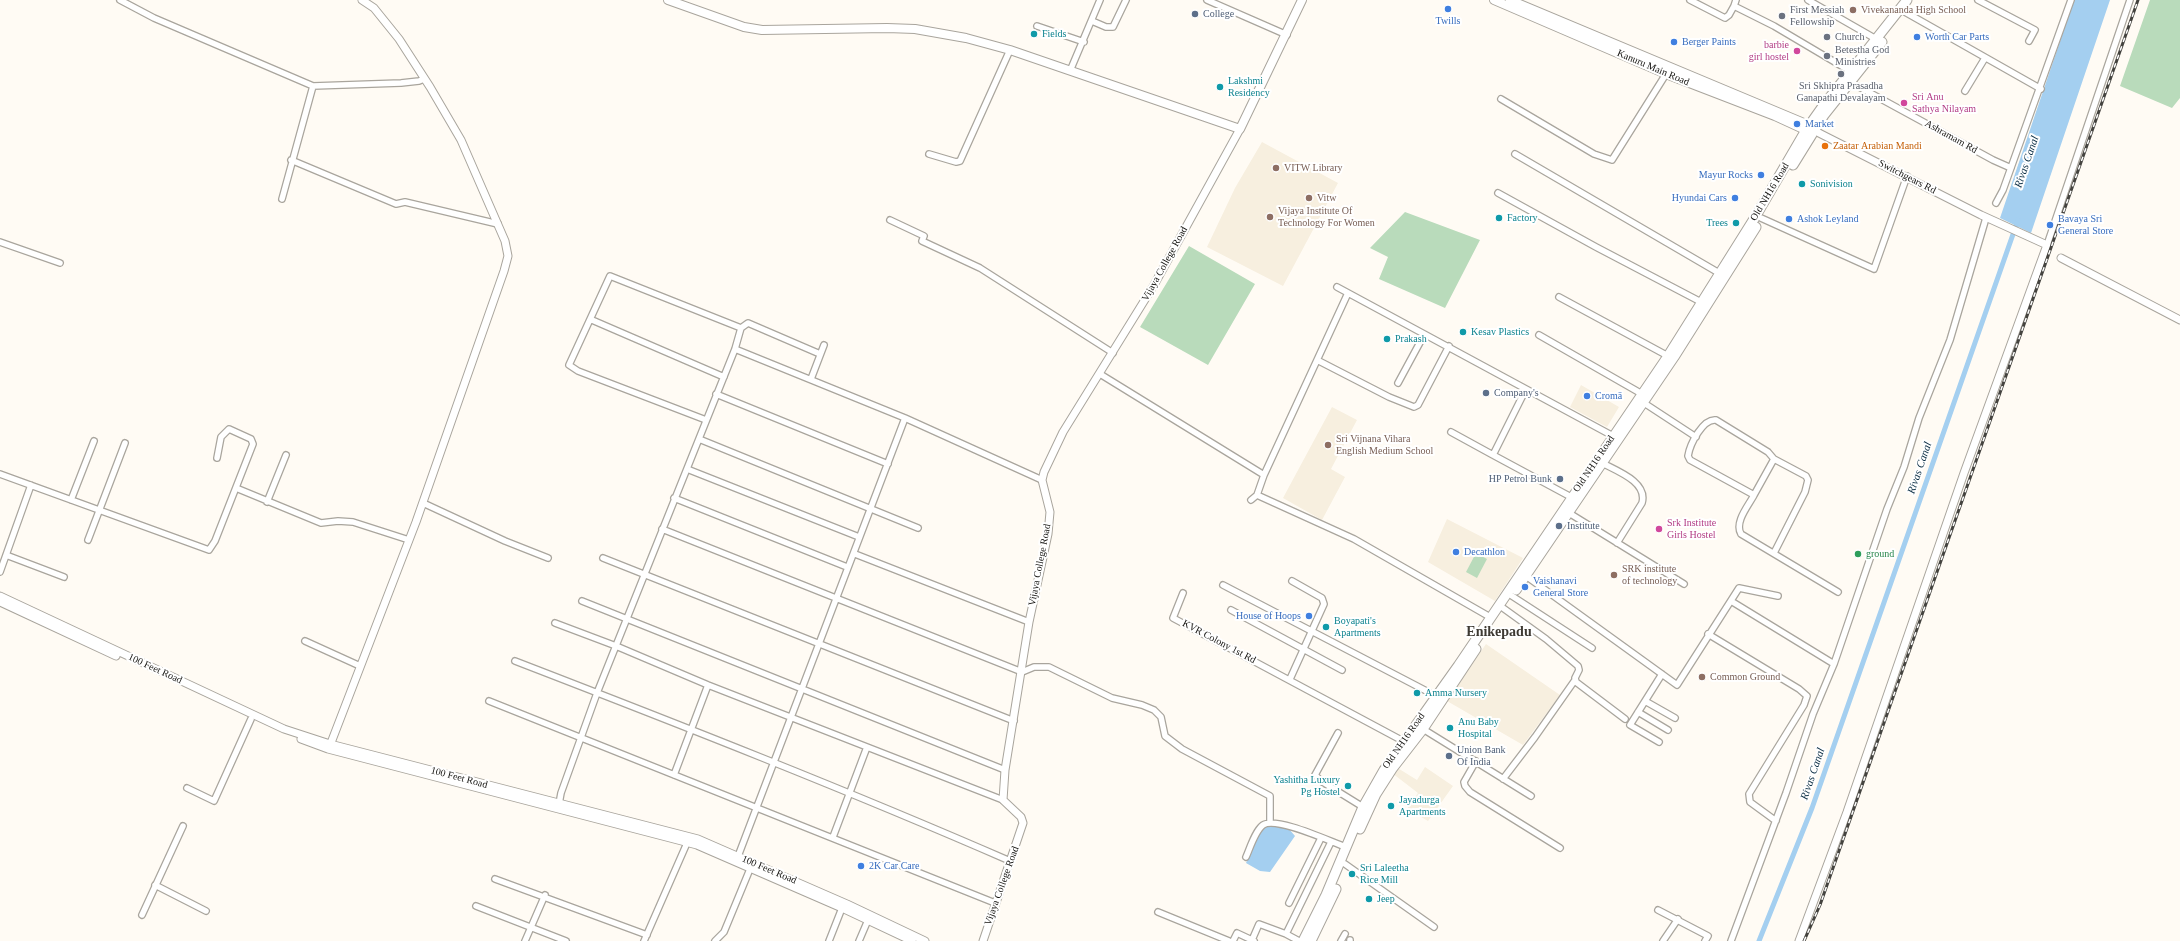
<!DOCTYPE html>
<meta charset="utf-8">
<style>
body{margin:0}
canvas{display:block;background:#fffbf4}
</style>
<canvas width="2180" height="941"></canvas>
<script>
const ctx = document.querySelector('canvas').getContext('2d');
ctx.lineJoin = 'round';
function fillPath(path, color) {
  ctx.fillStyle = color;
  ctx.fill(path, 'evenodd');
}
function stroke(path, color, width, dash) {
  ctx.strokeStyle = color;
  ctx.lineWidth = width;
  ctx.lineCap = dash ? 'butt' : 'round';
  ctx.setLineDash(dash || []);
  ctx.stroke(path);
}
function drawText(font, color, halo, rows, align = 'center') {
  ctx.font = font + ' "Times New Roman",serif';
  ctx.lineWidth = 4;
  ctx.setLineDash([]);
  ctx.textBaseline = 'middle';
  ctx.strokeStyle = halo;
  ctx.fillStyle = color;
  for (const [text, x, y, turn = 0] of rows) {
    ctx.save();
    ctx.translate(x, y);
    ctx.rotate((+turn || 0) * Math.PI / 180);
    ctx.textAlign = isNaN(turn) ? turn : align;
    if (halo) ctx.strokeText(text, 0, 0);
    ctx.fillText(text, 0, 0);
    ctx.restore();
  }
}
fillPath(new Path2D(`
 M1262 142 1338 183 1283 286 1207 247 1235 188Z
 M1581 385 1619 407 1607 427 1570 407Z
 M1332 407 1357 420 1331 469 1345 477 1322 520 1283 498Z
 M1447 519 1523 558 1495 601 1428 562Z
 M1486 644 1560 695 1523 745 1447 701Z
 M1396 767 1417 780 1425 767 1453 786 1428 821 1407 809 1418 793 1392 773Z`), '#f7efdf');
fillPath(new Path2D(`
 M2150 0H2180V98L2172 108 2120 86Z
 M1405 212 1480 240 1445 308 1379 279 1388 257 1370 248Z
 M1189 246 1255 284 1208 365 1140 327Z
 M1476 553 1487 559 1477 578 1466 572Z`), '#b9dbbb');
fillPath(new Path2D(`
 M2074 0H2110L2031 233 2000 218Z
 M1272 825 1289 829 1295 836 1270 872 1260 871 1246 863 1262 828Z`), '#a4cff0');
stroke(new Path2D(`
 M1759 941 1812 808 2018 220`), '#a4cff0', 5);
const minor = new Path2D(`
 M120 0 154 18 313 86 401 83 419 81 424 79
 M1207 0 1287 35
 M1690 0 1725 18 1729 15 1734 6
 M1736 0 1734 6 1774 26 1850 71
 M1808 0 1876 39
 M1978 0 2035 30 2029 41
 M1905 12 2041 89
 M1092 21 1106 27H1113L1126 0
 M1037 26 1084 42
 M1070 71 1100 0
 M1850 82 1993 160 2011 168
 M1965 91 1985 58
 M1501 99 1594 154 1612 160 1666 74
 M929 154 956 162 960 161 1010 50
 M1515 154 1719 273
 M291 160 396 204 405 202 498 224
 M1498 193 1596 247 1701 302
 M282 199 313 86
 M1996 203 2003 190 2071 0
 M1761 218 1874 269 1907 176
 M890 220 924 236 922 241 980 268 1113 353
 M0 242 60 263
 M2047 245 2130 0
 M1337 287 1613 436
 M1559 297 1668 356
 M592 320 724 377
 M1539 335 1642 394
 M735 349 905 418 737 859
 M1317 360 1389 397 1414 407 1418 405 1449 346
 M1100 374 1264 475 1257 495 1354 539 1490 617
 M811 379 824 345
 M1398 383 1424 335
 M1526 389 1493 455 1571 497
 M716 394 888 464
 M1641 401 1696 437
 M905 418 1042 480
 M706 420 578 371 569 365 610 276 741 328
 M1451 432 1493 455
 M699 439 918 528
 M1602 463C1617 471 1648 482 1642 503L1617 543
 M687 469 859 537
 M0 474 209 550 215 541 253 444 251 439 229 429 221 437 217 458
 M1264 475 1348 293
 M236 488 321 523 338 521 353 522 409 540
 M1754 495C1749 505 1734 522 1741 534L1838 592
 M674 498 847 567
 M71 500 94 441
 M1251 500 1257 495
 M267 502 286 455
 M423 503 505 541 548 558
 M1569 513 1684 584
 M662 529 1022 672 1034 667H1049L1112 698 1142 705 1154 710 1161 717 1165 736 1182 749 1270 796V822
 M88 540 125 443
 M1774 553 1805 492 1808 480 1806 476 1774 459 1768 452 1716 420C1703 418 1690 444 1688 456L1690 460 1754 495 1774 459
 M855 554 1029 622
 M6 555 64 577
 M603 558 1014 721
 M0 572 31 485
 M1526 576 1677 685 1739 588 1778 596
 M1223 585 1436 696
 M1183 593 1173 618 1403 741
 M1512 596 1592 648
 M582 601 1005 770
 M1731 601 1834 664
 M1503 608 1546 639 1578 666 1579 670 1575 678 1576 682 1625 719
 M1231 610 1342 670
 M555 623 616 646 708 685 1003 800
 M1708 634 1799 689 1807 696 1804 705 1749 794 1750 802 1776 821
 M305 641 360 666
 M515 661C681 725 847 790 1010 861
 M1290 679 1324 604 1322 598 1292 581
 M489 701 995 903
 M1645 701 1675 718
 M1638 712 1668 730
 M1423 729 1531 796
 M1338 733 1315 775 1321 781 1363 807
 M1659 742 1630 725 1662 674
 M1476 761 1464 782 1465 786 1470 792 1560 848
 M674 775 708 685
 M1503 779 1535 737 1575 680
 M187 788 214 801 251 719
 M559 804 561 793 597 693 735 349 741 328 748 323 820 354
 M833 837 867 747
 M1246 857C1250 848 1255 831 1263 825 1276 816 1331 842 1346 847
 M1345 864 1434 927
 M495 879 647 935
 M155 885 206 911
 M1289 903 1321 838
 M476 906 566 941
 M1658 910 1708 936 1705 941
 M1158 912 1229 941
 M142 915 183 826
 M1286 934 1299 941
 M525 941 545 895
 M644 941 687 843
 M715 941 724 932 750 869
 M829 941 842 908
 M859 941 868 920
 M1233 941 1237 933 1252 940
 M1254 941 1252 940 1259 924 1286 934 1331 842
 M1341 941 1345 934
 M1350 941V940
 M1663 941 1678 919
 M1731 941 1786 793 1813 714 1834 664 1887 509 1904 467 1919 418 1950 340 1986 218`);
const tertiary = new Path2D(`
 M2061 258 2180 320
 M0 596 284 729 330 744 698 839 847 904 925 941
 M0 602 116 656
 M301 739 328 749 697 845 842 908 912 941
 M329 748 416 522 504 271 508 256 505 241 461 140 430 87 399 39 374 8 362 0
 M983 941 1023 823 1021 817 1003 800 1005 770 1029 622 1048 534 1050 512 1042 480 1044 472 1063 432 1154 285 1240 129
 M1799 941 1847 812 1964 473 2047 245 1981 215 1819 133`);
const secondary = new Path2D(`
 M668 0 744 27 762 30 887 28 915 29 966 38 1010 50 1240 129 1302 0
 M1494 0 1666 74 1775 116 1812 133
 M1510 0 1804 123`);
const primary = new Path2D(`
 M1793 165 1824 115 1882 42
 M1516 590 1674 357 1756 227
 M1360 829 1376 794 1392 769 1423 729 1476 649
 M1303 941 1326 895 1363 807 1384 770 1458 666 1668 356 1754 219 1806 130 1823 106 1907 0
 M1311 941 1336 889`);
stroke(minor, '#a9a59d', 8);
stroke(tertiary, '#a9a59d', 9);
stroke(secondary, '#a9a59d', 10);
stroke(primary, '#a9a59d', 11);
stroke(minor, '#fff', 5.5);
stroke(tertiary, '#fff', 7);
stroke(secondary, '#fff', 8);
stroke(primary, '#fff', 9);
const rail = new Path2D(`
 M1804 941 1820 905 2138 0`);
stroke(rail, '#44433f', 3);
stroke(rail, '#fff', 1.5, [4.5]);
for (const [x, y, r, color] of [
 [1448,9,4,"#3f7fe0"],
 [1853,10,4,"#8d6e63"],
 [1195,14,4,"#5c6f8a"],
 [1782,16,4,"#6b7280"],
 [1034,34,4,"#0f9aa8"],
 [1827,37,4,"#6b7280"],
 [1917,37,4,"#3f7fe0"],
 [1674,42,4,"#3f7fe0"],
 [1797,51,4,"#d1479c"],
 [1827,56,4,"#6b7280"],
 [1841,74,4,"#6b7280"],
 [1220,87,4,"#0f9aa8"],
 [1904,103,4,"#d1479c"],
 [1797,124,4,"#3f7fe0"],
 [1825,146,4,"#e8710a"],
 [1276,168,4,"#8d6e63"],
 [1761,175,4,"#3f7fe0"],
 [1802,184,4,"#0f9aa8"],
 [1309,198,4,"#8d6e63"],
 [1735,198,4,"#3f7fe0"],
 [1270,217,4,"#8d6e63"],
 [1499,218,4,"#0f9aa8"],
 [1789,219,4,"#3f7fe0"],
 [1736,223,4,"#0f9aa8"],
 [2050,225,4,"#3f7fe0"],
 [1463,332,4,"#0f9aa8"],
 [1387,339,4,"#0f9aa8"],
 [1486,393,4,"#5c6f8a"],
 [1587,396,4,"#3f7fe0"],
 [1328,445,4,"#8d6e63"],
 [1560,479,4,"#5c6f8a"],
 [1559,526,4,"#5c6f8a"],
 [1659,529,4,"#d1479c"],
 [1456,552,4,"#3f7fe0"],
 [1858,554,4,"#2e9e5b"],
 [1614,575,4,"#8d6e63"],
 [1525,587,4,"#3f7fe0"],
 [1309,616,4,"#3f7fe0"],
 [1326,627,4,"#0f9aa8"],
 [1702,677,4,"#8d6e63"],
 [1417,693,4,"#0f9aa8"],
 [1450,728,4,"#0f9aa8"],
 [1449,756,4,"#5c6f8a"],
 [1348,786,4,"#0f9aa8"],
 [1391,806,4,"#0f9aa8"],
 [861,866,4,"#3f7fe0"],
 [1352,874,4,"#0f9aa8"],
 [1369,899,4,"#0f9aa8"]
]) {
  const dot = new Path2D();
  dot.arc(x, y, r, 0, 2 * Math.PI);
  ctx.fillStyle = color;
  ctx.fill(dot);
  stroke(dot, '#fff', 1.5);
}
drawText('10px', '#5b616d', '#fff', [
 ["First Messiah",1790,10],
 ["Fellowship",1790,22],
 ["Church",1835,37],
 ["Betestha God",1835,50],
 ["Ministries",1835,62],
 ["Sri Skhipra Prasadha",1841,86,"center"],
 ["Ganapathi Devalayam",1841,98,"center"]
], 'left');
drawText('10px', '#785e54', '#fff', [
 ["Vivekananda High School",1861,10],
 ["VITW Library",1284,168],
 ["Vitw",1317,198],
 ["Vijaya Institute Of",1278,211],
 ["Technology For Women",1278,223],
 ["Sri Vijnana Vihara",1336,439],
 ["English Medium School",1336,451],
 ["SRK institute",1622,569],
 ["of technology",1622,581],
 ["Common Ground",1710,677]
], 'left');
drawText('10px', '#4e5e75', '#fff', [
 ["College",1203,14],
 ["Company's",1494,393],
 ["HP Petrol Bunk",1552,479,"right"],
 ["Institute",1567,526],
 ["Union Bank",1457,750],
 ["Of India",1457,762]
], 'left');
drawText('10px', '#366cbe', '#fff', [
 ["Twills",1448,21,"center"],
 ["Worth Car Parts",1925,37],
 ["Berger Paints",1682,42],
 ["Market",1805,124],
 ["Mayur Rocks",1753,175,"right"],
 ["Hyundai Cars",1727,198,"right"],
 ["Ashok Leyland",1797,219],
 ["Bavaya Sri",2058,219],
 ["General Store",2058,231],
 ["Cromā",1595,396],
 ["Decathlon",1464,552],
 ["Vaishanavi",1533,581],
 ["General Store",1533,593],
 ["House of Hoops",1301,616,"right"],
 ["2K Car Care",869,866]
], 'left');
drawText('10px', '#0d838f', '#fff', [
 ["Fields",1042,34],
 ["Lakshmi",1228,81],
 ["Residency",1228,93],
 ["Sonivision",1810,184],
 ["Factory",1507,218],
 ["Trees",1728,223,"right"],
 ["Kesav Plastics",1471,332],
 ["Prakash",1395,339],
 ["Boyapati's",1334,621],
 ["Apartments",1334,633],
 ["Amma Nursery",1425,693],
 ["Anu Baby",1458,722],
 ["Hospital",1458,734],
 ["Yashitha Luxury",1340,780,"right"],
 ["Pg Hostel",1340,792,"right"],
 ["Jayadurga",1399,800],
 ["Apartments",1399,812],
 ["Sri Laleetha",1360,868],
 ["Rice Mill",1360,880],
 ["Jeep",1377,899]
], 'left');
drawText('10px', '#b23c85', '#fff', [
 ["barbie",1789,45,"right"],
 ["girl hostel",1789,57,"right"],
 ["Sri Anu",1912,97],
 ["Sathya Nilayam",1912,109],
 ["Srk Institute",1667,523],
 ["Girls Hostel",1667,535]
], 'left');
drawText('10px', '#13120f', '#fff', [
 ["Kanuru Main Road",1653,68,23],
 ["Ashramam Rd",1951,137,29],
 ["Switchgears Rd",1907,177,27],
 ["Old NH16 Road",1770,192,-59],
 ["Vijaya College Road",1165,264,-61],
 ["Old NH16 Road",1594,464,-56],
 ["Vijaya College Road",1040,565,-79],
 ["KVR Colony 1st Rd",1219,642,28],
 ["100 Feet Road",155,669,25],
 ["Old NH16 Road",1404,741,-55],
 ["100 Feet Road",459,778,15],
 ["100 Feet Road",769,870,23],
 ["Vijaya College Road",1002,886,-70]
]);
drawText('10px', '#c56008', '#fff', [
 ["Zaatar Arabian Mandi",1833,146]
], 'left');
drawText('10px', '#27864d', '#fff', [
 ["ground",1866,554]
], 'left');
drawText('italic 11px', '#0c2f45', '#fff', [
 ["Rivas Canal",2027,162,-71],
 ["Rivas Canal",1920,468,-71],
 ["Rivas Canal",1813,774,-71]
]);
drawText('bold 14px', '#3e3a33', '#fff', [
 ["Enikepadu",1499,632]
]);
</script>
